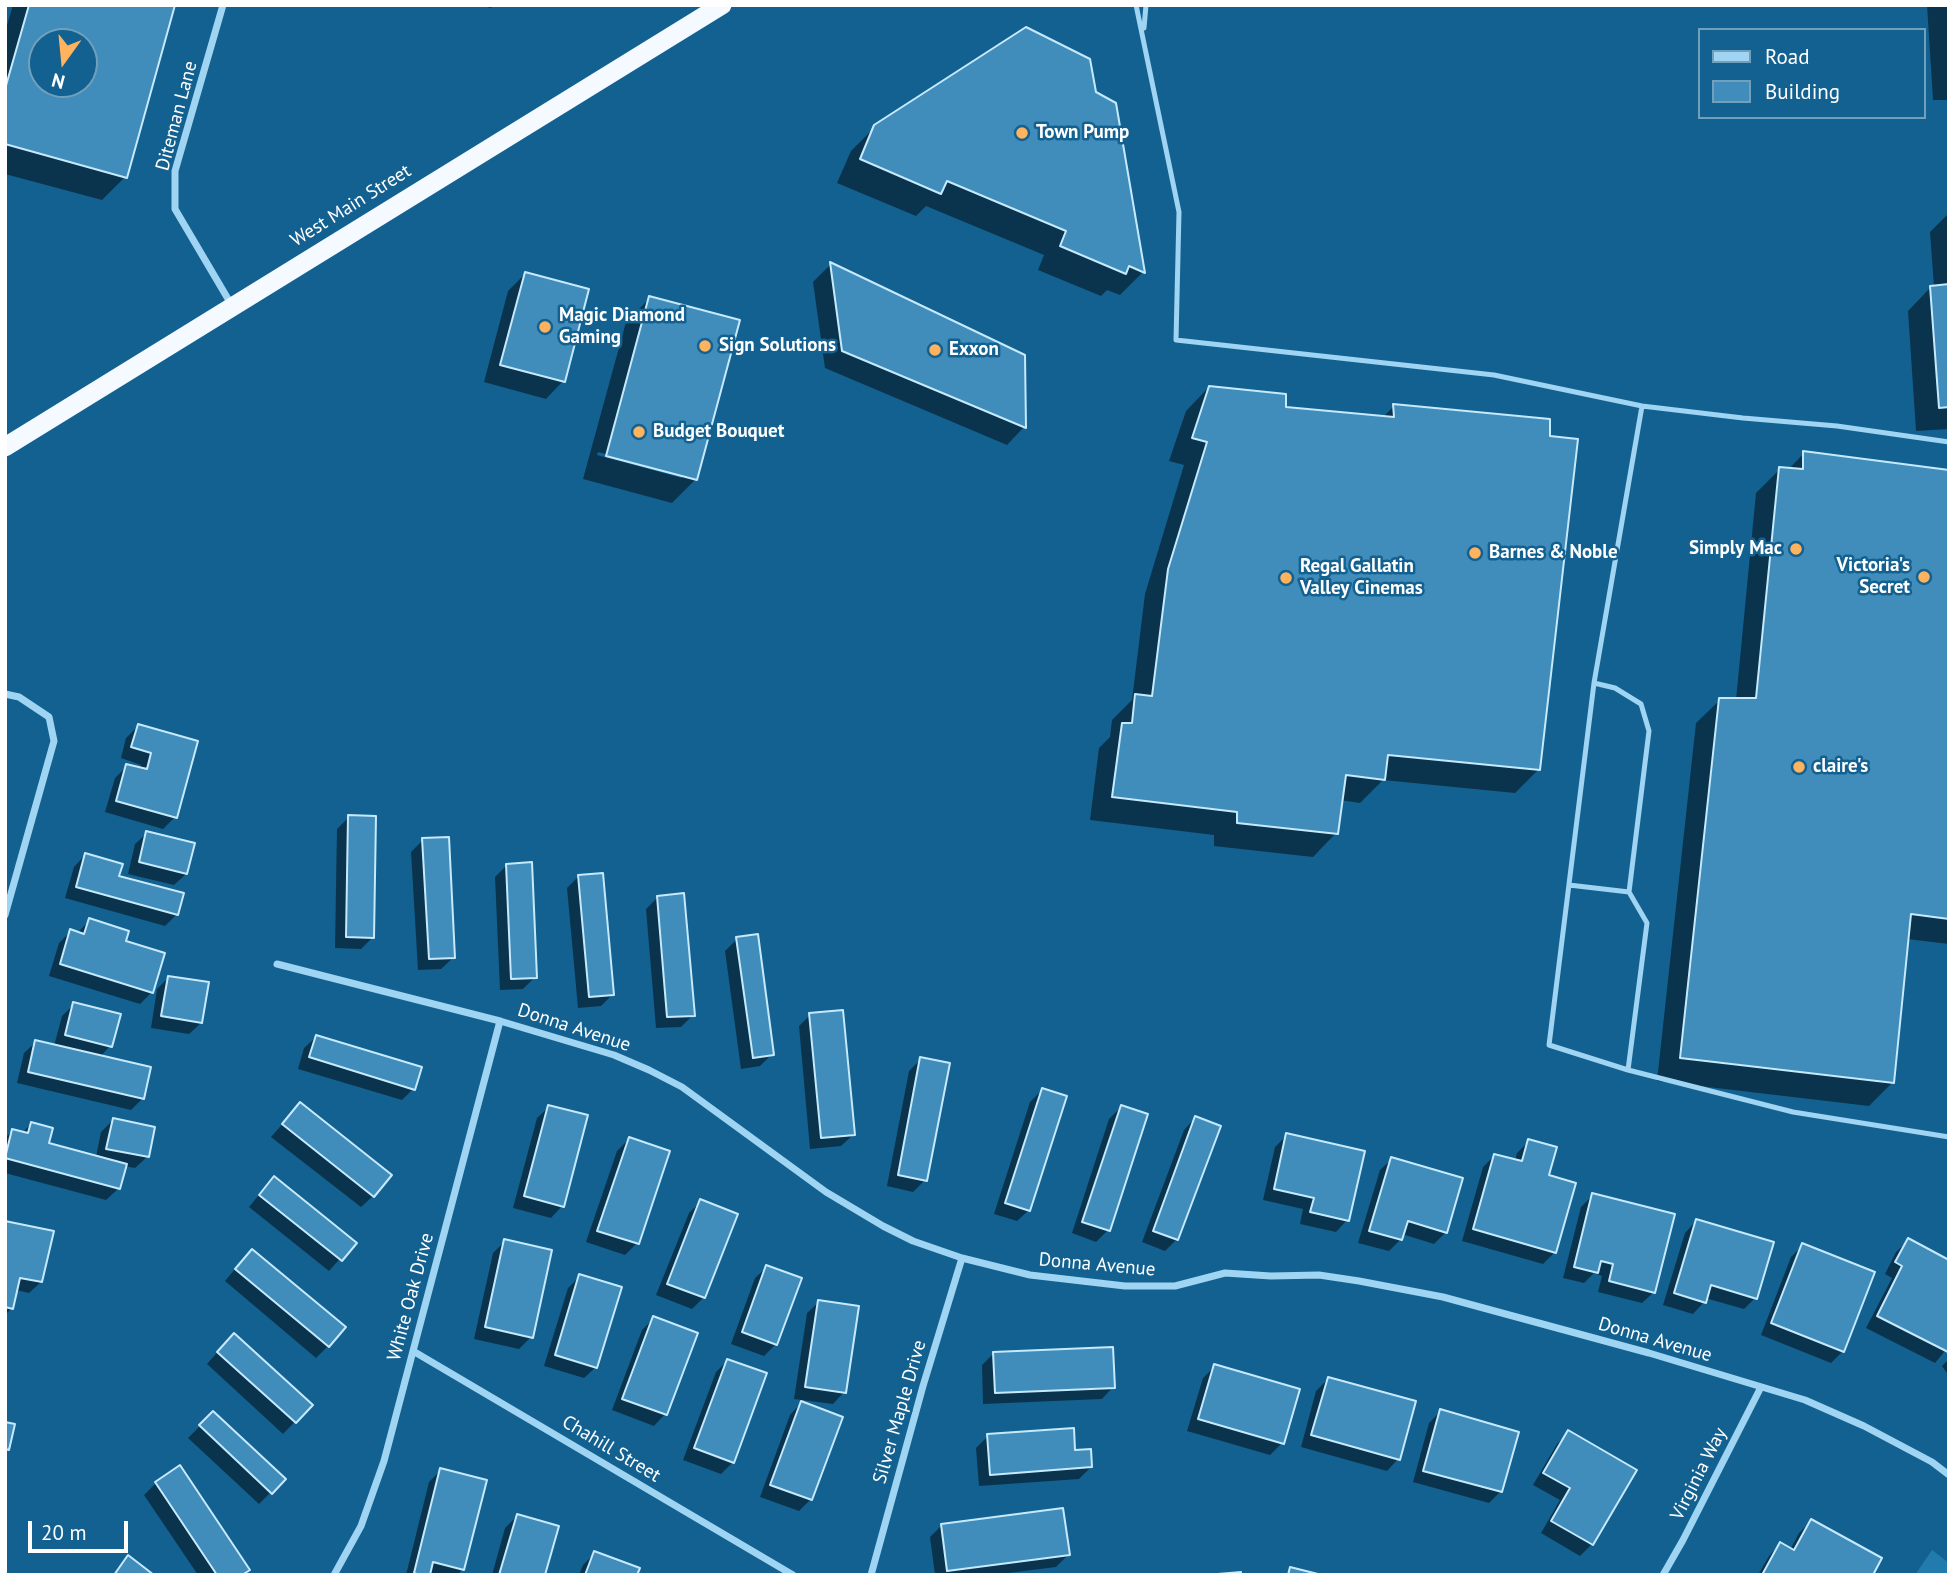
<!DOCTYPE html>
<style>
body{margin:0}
#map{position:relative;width:1954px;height:1580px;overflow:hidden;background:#136190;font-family:"PT Sans",sans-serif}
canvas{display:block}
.frame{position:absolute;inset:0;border:7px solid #fff;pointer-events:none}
.legend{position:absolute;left:1698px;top:28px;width:228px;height:91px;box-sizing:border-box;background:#136190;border:2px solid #71a0bc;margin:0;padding:9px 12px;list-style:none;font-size:21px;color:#fff}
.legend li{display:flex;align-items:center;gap:14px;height:35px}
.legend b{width:35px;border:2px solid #71a0bc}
.north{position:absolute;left:28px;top:28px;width:70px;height:70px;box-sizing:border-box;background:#136190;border:2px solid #71a0bc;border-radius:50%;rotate:195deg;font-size:19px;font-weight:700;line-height:28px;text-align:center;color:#fff}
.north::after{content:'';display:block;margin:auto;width:24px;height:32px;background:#ffb35f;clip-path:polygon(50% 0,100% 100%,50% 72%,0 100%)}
.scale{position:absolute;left:28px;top:1521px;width:100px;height:32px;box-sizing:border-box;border:4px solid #fff;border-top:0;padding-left:9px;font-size:21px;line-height:24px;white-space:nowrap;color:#fff;-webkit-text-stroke:5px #136190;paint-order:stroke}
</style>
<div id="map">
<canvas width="1954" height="1580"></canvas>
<div class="frame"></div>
<ul class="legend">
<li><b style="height:9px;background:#9fd4f2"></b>Road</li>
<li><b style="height:19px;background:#408dbb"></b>Building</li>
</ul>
<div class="north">N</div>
<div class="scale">20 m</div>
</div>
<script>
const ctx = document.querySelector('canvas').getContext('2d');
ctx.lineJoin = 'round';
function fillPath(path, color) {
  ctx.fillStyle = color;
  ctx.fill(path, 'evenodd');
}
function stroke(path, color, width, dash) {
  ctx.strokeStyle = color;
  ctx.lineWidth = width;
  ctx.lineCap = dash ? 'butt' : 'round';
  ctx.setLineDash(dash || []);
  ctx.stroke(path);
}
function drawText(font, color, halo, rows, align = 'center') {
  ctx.font = font + ' "PT Sans",sans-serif';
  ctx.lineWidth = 5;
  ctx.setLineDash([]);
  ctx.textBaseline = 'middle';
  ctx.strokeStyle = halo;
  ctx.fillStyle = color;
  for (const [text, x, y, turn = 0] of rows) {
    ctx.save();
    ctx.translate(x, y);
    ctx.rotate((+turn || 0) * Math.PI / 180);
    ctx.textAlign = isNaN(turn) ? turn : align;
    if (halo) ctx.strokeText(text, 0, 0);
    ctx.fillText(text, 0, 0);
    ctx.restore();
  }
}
fillPath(new Path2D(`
 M1932 1550 1949 1563V1575H1915Z`), '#227bad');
fillPath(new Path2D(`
 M13 5H173L125 177 102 200 5 174V32ZM42 42H84V84H42Z
 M478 5H494L491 8Z
 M1927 5H1949V100H1933Z
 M1094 93 1143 272 1120 295 1107 290 1101 296 1038 270 1044 255 926 206 916 216 837 183 851 151 875 127Z
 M1949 213V429L1916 431 1908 311 1931 287H1934L1930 232Z
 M831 264 1024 427 1007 445 825 368 813 282Z
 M525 274 563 381 546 399 484 382 508 291Z
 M650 298 738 322 695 480 672 503 583 479 626 322ZM598 452 682 475V478L597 455Z
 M1209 387 1284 409 1382 418 1394 406 1548 438 1539 769 1515 793 1383 780 1360 803 1340 800 1336 833 1313 857 1214 846V835L1090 820 1099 748 1110 737 1112 720 1132 700 1145 594 1184 465 1169 461 1186 411Z
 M1804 453 1949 471V944L1907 939 1893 1082 1869 1106 1657 1081 1696 723 1720 700H1736L1756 493 1780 469 1788 470Z
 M138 726 196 742 175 817 163 829 105 812 115 778 127 766 139 769 141 765 121 758 126 738Z
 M349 817 373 937 361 949 335 948 337 829Z
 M147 833 186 874 174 885 128 874 135 844Z
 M423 840 453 958 441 969 418 970 411 852Z
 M85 855 117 877 177 914 165 926 65 898 74 867Z
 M507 865 535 977 523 989 500 990 495 877Z
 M579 876 613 994 601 1006 578 1008 567 888Z
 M658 897 693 1015 681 1027 656 1028 646 909Z
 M90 920 124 942 152 992 140 1004 49 976 59 943 71 931 77 933Z
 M737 939 772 1054 760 1066 741 1069 725 951Z
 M169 977 201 1023 189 1034 151 1028 157 989Z
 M74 1004 110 1046 100 1057 143 1098 131 1110 17 1083 24 1053 36 1042 54 1046 62 1016Z
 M810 1015 853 1135 841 1146 810 1149 799 1026Z
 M316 1037 413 1089 402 1100 298 1069 304 1048Z
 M921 1059 925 1180 913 1192 887 1186 909 1071Z
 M1042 1090 1029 1210 1017 1221 994 1214 1030 1102Z
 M300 1104 373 1196 361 1207 271 1137Z
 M549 1107 562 1206 551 1218 513 1208 537 1118Z
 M1121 1107 1108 1230 1096 1242 1072 1233 1109 1119Z
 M1195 1118 1177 1239 1165 1251 1142 1242 1184 1130Z
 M113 1120 147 1157 135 1168 124 1166 118 1189 106 1200 5 1173V1138L12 1131 22 1133 31 1124 47 1144 96 1157 101 1132Z
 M1287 1135 1347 1220 1336 1232 1300 1224 1303 1209 1263 1200 1275 1147Z
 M629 1139 637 1243 625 1255 586 1242 617 1151Z
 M1529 1141 1547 1177 1555 1252 1543 1264 1462 1241 1483 1167 1494 1156 1515 1161 1517 1153Z
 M1392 1159 1446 1232 1434 1244 1402 1234 1401 1239 1389 1251 1358 1243 1380 1170Z
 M263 1190 354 1243 329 1271 249 1207Z
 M1593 1195 1654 1292 1642 1303 1598 1292 1602 1276 1594 1273 1584 1283 1563 1278 1581 1207Z
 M701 1201 704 1297 692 1309 656 1295 689 1213Z
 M1696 1221 1755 1298 1744 1309 1705 1298 1704 1302 1693 1314 1663 1305 1685 1233Z
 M5 1222 41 1282 29 1293 16 1290 12 1308 5 1315Z
 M505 1241 531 1337 519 1349 474 1339 493 1253Z
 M1908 1241 1949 1261V1346L1935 1363 1866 1328 1892 1278 1885 1274 1896 1252Z
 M1803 1245 1843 1351 1831 1363 1761 1335 1791 1257Z
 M240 1263 328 1346 316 1358 225 1281Z
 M767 1267 776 1344 764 1356 731 1344 755 1278Z
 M580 1276 596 1367 584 1378 544 1366 568 1288Z
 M819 1302 844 1392 833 1404 794 1399 807 1313Z
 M654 1318 665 1414 654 1426 612 1410 642 1330Z
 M222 1347 311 1405 283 1434 207 1364Z
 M993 1354 1113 1387 1102 1399 983 1404 982 1365Z
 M1949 1359V1376L1942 1366Z
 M727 1361 733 1462 721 1474 683 1460 716 1372Z
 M1215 1366 1282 1443 1270 1455 1187 1431 1203 1378Z
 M1328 1379 1398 1459 1387 1471 1301 1447 1316 1391Z
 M801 1403 811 1499 799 1511 760 1497 790 1415Z
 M1441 1411 1501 1491 1489 1503 1413 1482 1429 1423Z
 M213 1413 271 1492 259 1504 188 1438Z
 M1568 1433 1592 1544 1580 1556 1541 1533 1560 1500 1533 1485 1557 1444Z
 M988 1436 1074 1451 1091 1467 1079 1479 979 1486 976 1448Z
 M441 1470 463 1569 457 1575H406L429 1482Z
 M156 1483 242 1575H198L144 1495Z
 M517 1516 543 1575H492L505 1528Z
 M1811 1521 1871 1575H1758L1769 1556 1780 1544 1790 1550 1799 1533Z
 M942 1525 1068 1555 1056 1567 992 1575H935L930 1537Z
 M595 1553 635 1575H579L583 1565Z`), '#0007');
const building = new Path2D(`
 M29 5H175L127 178 5 144V89ZM42 42H84V84H42Z
 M1026 27 1090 59 1096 92 1116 103 1145 273 1129 266 1126 274 1060 246 1066 231 947 181 941 194 860 159 874 125Z
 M830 262 1025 355 1026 428 842 351Z
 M525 272 589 289 565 382 500 365Z
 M1949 284V407L1939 408 1930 286Z
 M649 296 740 320 697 480 606 456Z
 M1209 386 1286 394V407L1394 417 1393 404 1550 419V436L1578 439 1540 770 1388 755 1385 780 1346 775 1338 834 1237 823V812L1112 797 1122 723H1132L1135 694 1152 696 1168 569 1207 442 1192 438Z
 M1803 451 1949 470V919L1911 914 1894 1083 1680 1058 1719 698H1756L1779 467 1803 469Z
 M138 724 198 741 177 818 116 801 126 764 147 769 151 753 131 747Z
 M348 815 376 816 374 938 346 937Z
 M146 831 195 843 187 874 139 862Z
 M449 837 455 958 429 959 422 838Z
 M85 853 123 864 119 876 184 893 178 915 76 887Z
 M532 862 537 978 511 979 506 864Z
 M603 873 614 995 589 997 578 875Z
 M684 893 695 1016 667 1017 657 896Z
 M89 918 129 931 126 941 165 953 153 993 60 964 70 929 84 934Z
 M758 934 774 1055 753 1058 736 937Z
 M168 976 209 982 202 1023 161 1016Z
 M73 1002 121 1014 112 1047 65 1035Z
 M843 1010 855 1135 821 1138 809 1013Z
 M316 1035 422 1067 415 1090 309 1057Z
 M35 1040 151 1067 144 1099 28 1072Z
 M920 1057 950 1063 927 1181 898 1175Z
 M1042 1088 1067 1096 1030 1211 1005 1203Z
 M300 1102 392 1175 374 1197 282 1124Z
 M548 1105 588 1115 564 1207 524 1196Z
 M1121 1105 1148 1114 1110 1231 1082 1222Z
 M1195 1116 1221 1126 1178 1240 1153 1231Z
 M113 1118 155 1127 149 1157 106 1149Z
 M31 1122 53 1128 49 1143 127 1164 120 1189 5 1158 12 1129 28 1133Z
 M1286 1133 1365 1151 1349 1221 1310 1212 1314 1198 1274 1189Z
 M629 1137 670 1151 639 1244 597 1231Z
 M1528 1139 1557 1147 1549 1175 1576 1183 1556 1253 1473 1229 1494 1154 1522 1161Z
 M1391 1157 1463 1178 1447 1233 1408 1221 1402 1240 1369 1231Z
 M274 1176 357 1243 342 1261 259 1195Z
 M1592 1193 1675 1214 1655 1293 1609 1281 1613 1264 1601 1261 1598 1273 1574 1267Z
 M700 1199 738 1214 705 1298 667 1284Z
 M1696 1219 1774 1242 1757 1299 1711 1285 1706 1303 1674 1293Z
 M5 1221 54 1231 42 1282 20 1278 13 1309 5 1307Z
 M1908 1238 1949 1260 1948 1352 1877 1316 1902 1266 1895 1262Z
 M504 1239 552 1250 533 1338 485 1327Z
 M1802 1243 1875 1272 1844 1352 1771 1323Z
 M252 1249 346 1327 329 1347 235 1269Z
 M766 1265 802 1278 777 1345 742 1332Z
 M579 1274 622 1287 597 1368 555 1355Z
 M818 1300 859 1306 846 1393 805 1387Z
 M653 1316 698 1333 667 1415 622 1399Z
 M234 1333 313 1405 296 1423 217 1352Z
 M1113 1347 1115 1388 995 1393 993 1352Z
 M727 1359 767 1373 734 1463 694 1448Z
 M1214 1364 1300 1389 1284 1444 1198 1419Z
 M1328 1377 1416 1401 1400 1460 1311 1435Z
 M801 1401 843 1417 812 1500 770 1485Z
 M1440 1409 1519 1432 1502 1492 1423 1471Z
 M213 1411 286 1479 272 1494 199 1425Z
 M5 1422 15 1424 9 1450 5 1449Z
 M1074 1428 1075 1450 1091 1449 1092 1467 990 1475 987 1434Z
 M1568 1430 1637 1470 1593 1545 1551 1521 1570 1488 1543 1473Z
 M180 1465 250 1570 242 1575H217L155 1482Z
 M440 1468 487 1480 464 1570 433 1562 430 1575H420L414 1573Z
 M1063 1508 1070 1555 947 1571 941 1524Z
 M517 1514 559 1526 545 1575H499Z
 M1811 1519 1882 1558 1873 1575H1762L1780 1542 1794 1550Z
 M594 1551 640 1568 637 1575H585Z
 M128 1555 154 1575H114Z
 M1290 1567 1322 1575H1288Z
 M1241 1572V1575H1206Z`);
fillPath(building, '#408dbb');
stroke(building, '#c6e9fc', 2);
stroke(new Path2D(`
 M1136 5 1179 212 1176 340 1494 375 1642 406 1743 418 1837 426 1949 442
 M1144 28 1146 5
 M1642 406 1594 683 1549 1045 1628 1070 1793 1112 1949 1137
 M1594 683 1615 688 1641 704 1649 731 1629 892
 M1569 885 1629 892 1647 923 1628 1070`), '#9fd4f2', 5);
stroke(new Path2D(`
 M223 5 175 171V209L231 304
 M5 694 19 697 49 717 54 741 5 915
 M277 964 500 1021 614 1055 649 1070 682 1087 826 1192 883 1226 913 1241 962 1258 1030 1275 1125 1286H1175L1225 1273 1271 1276 1319 1275 1359 1281 1443 1297 1649 1353 1805 1400 1864 1426 1932 1462 1949 1475
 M413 1351 793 1575
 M334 1575 361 1526 384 1461 500 1021
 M871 1575 923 1386 962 1258
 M1663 1575 1683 1540 1761 1387`), '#9fd4f2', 7);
stroke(new Path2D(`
 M5 447 722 5`), '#f4faff', 19);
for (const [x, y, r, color] of [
 [1022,133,7,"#ffb35f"],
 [545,327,7,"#ffb35f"],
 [705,346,7,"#ffb35f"],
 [935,350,7,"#ffb35f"],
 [639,432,7,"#ffb35f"],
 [1796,549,7,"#ffb35f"],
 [1475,553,7,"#ffb35f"],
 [1924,577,7,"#ffb35f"],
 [1286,578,7,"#ffb35f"],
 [1799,767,7,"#ffb35f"]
]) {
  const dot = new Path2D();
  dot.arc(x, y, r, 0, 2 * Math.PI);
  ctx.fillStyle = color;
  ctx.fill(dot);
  stroke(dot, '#136190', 2.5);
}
drawText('19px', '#fff', '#136190', [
 ["Diteman Lane",177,116,-75],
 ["West Main Street",351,206,-32],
 ["Donna Avenue",574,1028,18],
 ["Donna Avenue",1097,1265,5],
 ["White Oak Drive",411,1297,-75],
 ["Donna Avenue",1655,1340,16],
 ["Silver Maple Drive",900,1412,-74],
 ["Chahill Street",611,1449,31],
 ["Virginia Way",1699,1474,-63]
]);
drawText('bold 19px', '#fff', '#136190', [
 ["Town Pump",1036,133],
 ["Magic Diamond",559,316],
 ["Gaming",559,338],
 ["Sign Solutions",719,346],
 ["Exxon",949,350],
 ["Budget Bouquet",653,432],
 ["Simply Mac",1782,549,"right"],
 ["Barnes & Noble",1489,553],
 ["Victoria's",1910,566,"right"],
 ["Secret",1910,588,"right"],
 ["Regal Gallatin",1300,567],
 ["Valley Cinemas",1300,589],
 ["claire's",1813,767]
], 'left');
</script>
